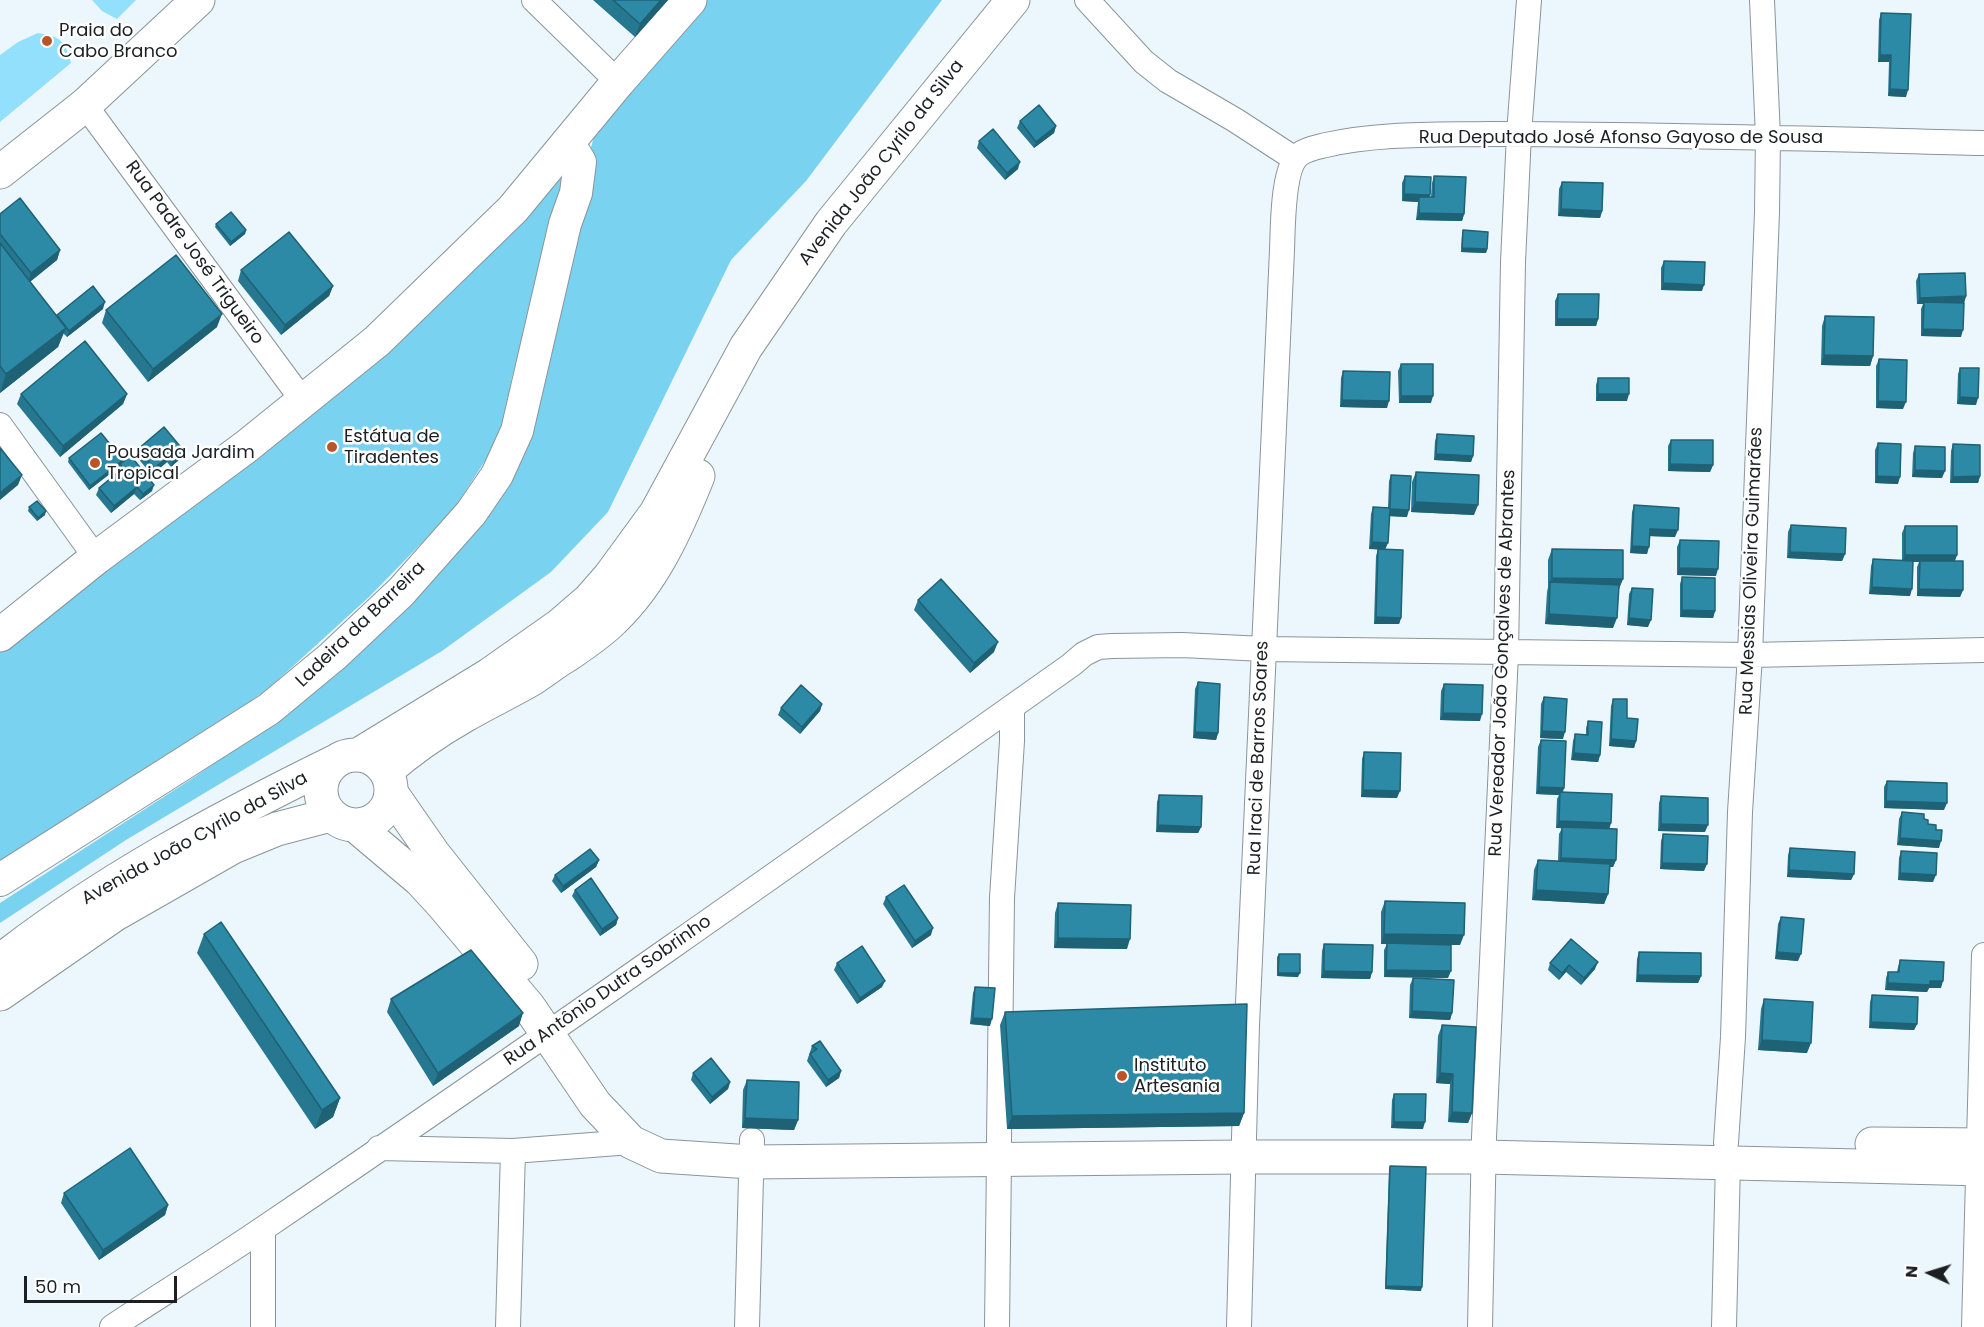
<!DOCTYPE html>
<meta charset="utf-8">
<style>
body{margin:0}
#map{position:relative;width:1984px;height:1327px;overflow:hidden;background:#ebf7fc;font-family:Poppins,sans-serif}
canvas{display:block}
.north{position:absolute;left:1900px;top:1243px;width:60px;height:60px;-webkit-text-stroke:4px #fff;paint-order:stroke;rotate:274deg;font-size:16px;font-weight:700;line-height:24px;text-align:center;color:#1c2022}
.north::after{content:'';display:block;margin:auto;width:21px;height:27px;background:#1c2022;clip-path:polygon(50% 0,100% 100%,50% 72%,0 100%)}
.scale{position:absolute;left:24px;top:1276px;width:153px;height:27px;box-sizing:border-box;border:3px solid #1c2022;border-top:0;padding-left:8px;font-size:18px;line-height:21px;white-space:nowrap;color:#1c2022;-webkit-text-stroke:4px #fff;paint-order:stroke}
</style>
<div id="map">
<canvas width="1984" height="1327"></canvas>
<div class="north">N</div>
<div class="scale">50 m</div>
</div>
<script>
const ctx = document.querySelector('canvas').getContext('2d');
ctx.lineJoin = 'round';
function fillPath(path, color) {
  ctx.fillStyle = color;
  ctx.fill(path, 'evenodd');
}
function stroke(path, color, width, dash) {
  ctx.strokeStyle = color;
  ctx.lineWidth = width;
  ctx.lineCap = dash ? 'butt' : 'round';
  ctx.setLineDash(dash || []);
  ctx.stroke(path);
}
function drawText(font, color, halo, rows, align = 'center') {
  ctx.font = font + ' Poppins,sans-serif';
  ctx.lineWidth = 5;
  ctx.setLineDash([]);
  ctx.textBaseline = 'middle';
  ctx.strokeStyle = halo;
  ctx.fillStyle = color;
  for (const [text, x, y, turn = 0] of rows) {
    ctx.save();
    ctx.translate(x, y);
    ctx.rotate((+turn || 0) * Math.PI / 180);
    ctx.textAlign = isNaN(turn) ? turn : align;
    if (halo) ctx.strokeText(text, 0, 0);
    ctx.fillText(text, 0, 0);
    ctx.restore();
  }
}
fillPath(new Path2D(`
 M92 0H136L117 19 102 11Z
 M38 33C61 37 65 40 71 63L0 122V55L18 42Z`), '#92e0fc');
fillPath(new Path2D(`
 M700 0H942L806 181 731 260 608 512 551 572 442 651 126 840 0 923V903L196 776 261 730 477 528 544 336 596 128Z
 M570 164 512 377 503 433 452 512 369 597 269 688 216 726 0 861V646Z`), '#7ad2f1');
const minor = new Path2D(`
 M534 0 618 82
 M1087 0 1144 62 1168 81 1235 120 1295 159
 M85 105 303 401
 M0 425 96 558
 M999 1141 1002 898 1012 741V707
 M1726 1143 1733 1037 1740 812 1750 655 1767 212 1768 137 1762 0
 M379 1148 513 1151 631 1142
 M112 1327C162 1294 214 1262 264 1228 536 1044 803 855 1071 665L1084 654 1098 647 1112 646 1182 645 1264 649 1750 655 1984 650
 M263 1327V1229
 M508 1327 513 1151
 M747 1327 752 1140
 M997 1327 999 1159
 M1239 1327 1247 1025 1282 250C1283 229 1282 166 1300 154 1307 149 1318 147 1326 145 1378 133 1435 135 1489 134 1654 134 1819 139 1984 143
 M1480 1327 1484 1137 1506 653 1513 262 1519 134 1529 0
 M1724 1327 1728 1162
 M1974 1327 1984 955`);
const tertiary = new Path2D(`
 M0 880 269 709 333 656 401 592 471 513 497 475 517 431 565 224 576 193 580 162 568 142`);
const secondary = new Path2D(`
 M0 172 85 105 198 0
 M0 635 96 558 247 446 377 341 513 209 618 82 690 0
 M392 794 433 853 521 964
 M356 826 420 880 443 905 529 1007 595 1104 631 1142 661 1156 751 1162 1243 1157H1483L1984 1169
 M1872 1144 1984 1145`);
const primary = new Path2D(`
 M321 790a35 35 0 1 1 70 0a35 35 0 1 1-70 0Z
 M358 755 489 675 560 625 589 600 610 576 656 513 746 347 831 223 1013 0
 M386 771C410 750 436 732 464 716 486 703 510 692 532 679 543 672 554 663 566 656 582 645 599 634 613 620 654 581 677 528 698 476
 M0 961C102 881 218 819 334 762
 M0 994 114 915 233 847 277 829 330 815`);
stroke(minor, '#8a9599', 26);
stroke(tertiary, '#8a9599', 34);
stroke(secondary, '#8a9599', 35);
stroke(primary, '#8a9599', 35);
stroke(minor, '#fff', 24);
stroke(tertiary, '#fff', 32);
stroke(secondary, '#fff', 33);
stroke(primary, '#fff', 33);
fillPath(new Path2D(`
 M593 0H668L635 37Z
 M1881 13 1906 97 1888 96 1889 62H1878L1879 20Z
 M1020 121 1056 126 1054 133 1034 148 1017 128Z
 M979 141 1018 169 1005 180 977 148Z
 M1405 176 1430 197H1431L1432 183 1434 176 1464 214 1462 221 1416 220 1418 202 1402 201V183Z
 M1562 182 1602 211 1600 218 1558 216 1559 189Z
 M0 214 60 250 57 260 30 282 57 316 103 309 67 337 63 333 58 347 0 393Z
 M216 224 246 230 245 234 230 246 215 227Z
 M1463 230 1487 249 1486 253 1461 252 1462 234Z
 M1664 261 1702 291 1661 290V268Z
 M241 270 333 286 329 296 281 335 238 281Z
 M1919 274 1966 296 1964 303H1956L1961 337 1921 336V309L1923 304H1917L1916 281Z
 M1558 294 1598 319 1596 326H1555V301Z
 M106 310 217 327 148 382 102 323Z
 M1825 316 1873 356 1870 366 1821 365 1822 326Z
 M1879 359 1903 409 1876 408V366Z
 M1401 364 1431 403H1399L1398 371Z
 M1960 368 1976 405 1957 404 1958 374Z
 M1343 371 1387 408 1340 407 1341 378Z
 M1598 378 1627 401H1596V385Z
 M21 394H127L123 404 60 457 17 404Z
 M1437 434 1473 456 1471 462 1434 460 1435 441Z
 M1671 440 1713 465 1710 472 1668 471V446Z
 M1878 443 1898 484 1875 483V450Z
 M1953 444 1980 476 1978 483H1950L1951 451Z
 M1915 446 1942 478 1912 477 1913 453Z
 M138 449 184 451 181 458 171 467 167 462 152 475 136 456Z
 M69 458 123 460 152 491 140 500 134 494 111 513 96 495 99 488 119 471 118 470 120 466 89 490 68 462Z
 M1416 472 1474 515 1411 512 1412 482Z
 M1391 475 1407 517 1389 516 1385 549 1401 618 1399 624H1374L1376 556 1378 549H1369L1371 514 1373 507 1388 508 1389 481Z
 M1634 505 1675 537 1650 536 1647 554 1630 553 1632 512Z
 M29 507 45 515 37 521 28 511Z
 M1791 525 1845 554 1842 561 1787 558 1788 532Z
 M1905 526 1957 555 1955 561 1963 590 1960 597 1917 596V567L1919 562H1913L1910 596 1869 594 1871 566 1873 559 1902 561V533Z
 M1680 540 1716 576 1677 575V547Z
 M1552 549 1623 579 1618 589 1613 628 1545 624 1547 592 1548 587V560Z
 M1682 577 1715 611 1713 618 1680 617V584Z
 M1632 588 1648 627 1627 625 1629 594Z
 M918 600 994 652 970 673 914 610Z
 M1198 682 1218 733 1216 740 1193 738 1195 689Z
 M1444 684 1480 721 1440 720 1441 691Z
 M1544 697 1563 739 1540 738 1541 704Z
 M1613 699 1627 718 1636 741 1634 748 1609 746 1611 706Z
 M822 704 820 711 800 734 778 715 781 708Z
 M1588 721 1600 755 1598 762 1571 760 1573 741 1575 734 1586 735V728Z
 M1541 740 1564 788 1562 792 1609 829 1616 860 1613 867H1609L1608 894 1604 904 1532 900 1534 870 1538 860 1558 861 1559 834 1562 828H1556L1557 799 1559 795 1536 794 1538 747Z
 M1364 752 1397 798 1361 797 1362 759Z
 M1887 781 1944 810 1884 808V787Z
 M1159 795 1201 827 1198 833 1156 832 1157 802Z
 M1661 796 1705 832 1658 831 1659 803Z
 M1902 812 1924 819 1928 824 1936 830 1939 848 1897 845 1899 819Z
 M1663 834 1704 871 1660 869 1661 841Z
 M1790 848 1854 874 1851 880 1787 877 1788 855Z
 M1901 851 1933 882 1898 880 1899 858Z
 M599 860 596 867 561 893 552 881 555 875Z
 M575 890 618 918 616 925 600 936 572 896Z
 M886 897 931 935 912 948 883 904Z
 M1385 901 1460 945H1451L1448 978 1384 977V950L1387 944H1381V912Z
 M1058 903 1127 949 1054 948 1055 913Z
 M1781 917 1798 961 1775 959 1778 924Z
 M204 934 340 1098 333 1117 315 1129 197 953Z
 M1324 944 1372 972 1370 979 1321 978 1322 951Z
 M1639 952 1701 976 1698 983 1636 982 1637 959Z
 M1279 954 1298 977 1277 976V957Z
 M1900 960 1941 988H1929L1927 992 1885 990 1886 978 1888 972H1897L1898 967Z
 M837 963 882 987 857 1004 834 970Z
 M1550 963 1595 969 1581 985 1566 972 1559 980 1548 970Z
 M1413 978 1452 1013 1450 1020 1409 1018 1410 985Z
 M975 987 990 1026 970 1024 973 993Z
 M1872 995 1917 1024 1914 1030 1869 1028 1870 1002Z
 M391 999 519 1026 433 1086 387 1012Z
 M1764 999 1807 1053 1758 1050 1761 1009Z
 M1005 1012 1244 1113 1239 1126 1007 1129 1000 1025Z
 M1442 1025 1472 1113 1468 1123 1448 1122 1450 1084 1436 1083 1438 1036Z
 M820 1041 841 1071 839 1078 826 1087 807 1061 812 1046Z
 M693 1073 730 1082 728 1089 710 1104 691 1080Z
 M747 1080 798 1120 794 1130 742 1128 743 1090Z
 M1394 1094 1423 1129 1391 1128 1392 1100Z
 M1390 1166 1421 1291 1385 1289 1389 1169Z
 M64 1193 168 1205 165 1215 99 1260 61 1203Z`), '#267790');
fillPath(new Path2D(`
 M661 0H668L635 37 640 24Z
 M1880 55H1891L1889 62H1878Z
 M1890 89 1908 90 1906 97 1888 96Z
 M1056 126 1054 133 1034 148 1036 142Z
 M1020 162 1018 169 1005 180 1007 173Z
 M1404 194 1430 195 1428 202 1419 197 1418 202 1402 201Z
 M1561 209 1602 211 1600 218 1558 216Z
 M1419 213 1464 214 1462 221 1416 220Z
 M246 230 245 234 230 246 231 242Z
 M1462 248 1487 249 1486 253 1461 252Z
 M60 250 57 260 28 283 31 273Z
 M1663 283 1704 285 1702 291 1661 290Z
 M333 286 329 296 281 335 285 325Z
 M1966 296 1964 303 1917 304 1920 298Z
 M105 302 103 309 67 337 69 331Z
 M222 314 217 327 148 382 153 369Z
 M1557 319H1598L1596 326H1555Z
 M66 328 58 347 0 393 6 374Z
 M1923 329 1963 330 1961 337 1921 336Z
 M1824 355 1873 356 1870 366 1821 365Z
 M127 394 123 404 60 457 63 446Z
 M1598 394H1629L1627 401H1596Z
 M1401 396H1433L1431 403H1399Z
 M1960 397 1978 398 1976 405 1957 404Z
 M1342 400 1389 401 1387 408 1340 407Z
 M1878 401 1906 402 1903 409 1876 408Z
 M184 451 181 458 171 467 173 460Z
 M1436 454 1473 456 1471 462 1434 460Z
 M170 456 167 462 152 475 154 468Z
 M123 460 120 466 89 490 90 486Z
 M1670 464 1713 465 1710 472 1668 471Z
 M1915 470 1945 471 1942 478 1912 477Z
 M22 475 18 485 0 500V493Z
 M1877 476 1900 477 1898 484 1875 483Z
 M1980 476 1978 483H1950L1953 477Z
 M154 485 152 491 140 500 143 494Z
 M137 487 134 494 111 513 114 506Z
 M1415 502 1478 505 1474 515 1411 512Z
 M1390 509 1409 510 1407 517 1387 516Z
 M46 511 45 515 37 521 38 518Z
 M1650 529 1678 530 1675 537 1647 536Z
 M1372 542 1388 543 1385 550 1369 549Z
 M1632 546 1649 547 1647 554 1630 553Z
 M1790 552 1845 554 1842 561 1787 558Z
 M1905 555H1957L1954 562H1902Z
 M1679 568 1718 569 1716 576 1677 575Z
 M1552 578 1623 579 1619 589 1550 588V583Z
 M1872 587 1912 589 1910 596 1869 594Z
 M1919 589 1963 590 1960 597 1917 596Z
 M1682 610 1715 611 1713 618 1680 617Z
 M1549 614 1617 618 1613 628 1545 624Z
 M1376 617 1401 618 1399 624H1374Z
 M1629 618 1651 620 1648 627 1627 625Z
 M998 642 994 652 970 673 974 663Z
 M822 704 820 711 800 734 802 727Z
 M1443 713 1482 714 1480 721 1440 720Z
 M1542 731 1565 732 1563 739 1540 738Z
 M1195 732 1218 733 1216 740 1193 738Z
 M1611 739 1636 741 1634 748 1609 746Z
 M1574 753 1600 755 1598 762 1571 760Z
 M1539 787 1564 788 1562 795 1560 792 1559 795 1536 794Z
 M1363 790 1400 791 1397 798 1361 797Z
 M1886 801 1947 803 1944 810 1884 808Z
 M1559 821 1611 823 1609 830 1556 828Z
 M1661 824 1708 825 1705 832 1658 831Z
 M1158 825 1201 827 1198 833 1156 832Z
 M1900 838 1941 841 1939 848 1897 845Z
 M1561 858 1616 860 1613 867 1558 865Z
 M599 860 596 867 561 893 563 886Z
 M1662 863 1707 864 1704 871 1660 869Z
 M1789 870 1854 874 1851 880 1787 877Z
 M1900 873 1936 875 1933 882 1898 880Z
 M1536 890 1608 894 1604 904 1532 900Z
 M618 918 616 925 600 936 602 929Z
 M933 928 931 935 912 948 915 941Z
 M1384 934 1464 935 1460 945 1381 944Z
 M1058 938 1130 939 1127 949 1054 948Z
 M1777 952 1801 954 1798 961 1775 959Z
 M1598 962 1595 969 1581 985 1584 978Z
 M1569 965 1566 972 1559 980 1562 973Z
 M1386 970 1451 971 1448 978 1384 977Z
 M1324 971 1372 972 1370 979 1321 978Z
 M1278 973H1300L1298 977 1277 976Z
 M1638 975 1701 976 1698 983 1636 982Z
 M885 981 882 987 857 1004 860 998Z
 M1930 981H1943L1941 988H1929L1927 992 1885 990 1888 983Z
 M1412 1011 1452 1013 1450 1020 1409 1018Z
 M523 1013 519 1026 433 1086 438 1073Z
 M973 1018 992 1019 990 1026 970 1024Z
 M1871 1022 1917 1024 1914 1030 1869 1028Z
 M1762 1040 1811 1043 1807 1053 1758 1050Z
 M841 1071 839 1078 826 1087 828 1080Z
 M1440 1073 1453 1074 1450 1084 1436 1083Z
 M730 1082 728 1089 710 1104 712 1097Z
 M340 1098 333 1117 315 1129 322 1110Z
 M1452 1112 1472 1113 1468 1123 1448 1122Z
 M1244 1113 1239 1126 1007 1129 1012 1116Z
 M745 1118 798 1120 794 1130 742 1128Z
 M1394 1122H1425L1423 1129 1391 1128Z
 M168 1205 165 1215 99 1260 103 1250Z
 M1386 1286 1422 1287 1421 1291 1385 1289Z`), '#1f6175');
const building = new Path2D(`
 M613 0H661L640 24Z
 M1881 13 1911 14 1908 90 1890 89 1891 55H1880Z
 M1039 105 1056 126 1036 142 1020 121Z
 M993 129 1020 162 1007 173 979 141Z
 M1405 176 1431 177 1430 195 1404 194Z
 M1434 176 1466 177 1464 214 1419 213V197H1434Z
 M1562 182 1603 183 1602 211 1561 209Z
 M20 198 60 250 31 273 0 234V214Z
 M231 212 246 230 231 242 216 224Z
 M1463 230 1488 232 1487 249 1462 248Z
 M289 232 333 286 285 325 241 270Z
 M0 243 66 328 6 374 0 366Z
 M176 255 222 314 153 369 106 310Z
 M1664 261 1705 262 1704 285 1663 283Z
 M1965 273 1966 296 1920 298 1919 274Z
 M93 286 105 302 69 331 57 315Z
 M1558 294H1599L1598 319H1557Z
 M1924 302 1964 303 1963 330 1923 329Z
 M1825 316 1874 317 1873 356 1824 355Z
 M85 341 127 394 63 446 21 394Z
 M1879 359 1907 360 1906 402 1878 401Z
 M1401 364H1433V396H1401Z
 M1960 368H1979L1978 398 1960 397Z
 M1343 371 1390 372 1389 401 1342 400Z
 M1598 378H1629V394H1598Z
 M164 427 184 451 173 460 170 456 154 468 138 449Z
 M101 433 123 460 90 486 69 458Z
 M1437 434 1474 436 1473 456 1436 454Z
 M1671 440H1713V465L1670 464Z
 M1878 443 1901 444 1900 477 1877 476Z
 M1953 444 1980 445V476L1953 477Z
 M1915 446 1945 447V471L1915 470Z
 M0 448 22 475 0 493Z
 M131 456 154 485 143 494 137 487 114 506 99 488 123 468 120 464Z
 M1416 472 1479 475 1478 505 1415 502Z
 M1391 475 1411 476 1409 510 1390 509 1388 543 1372 542 1373 507 1390 508Z
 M37 501 46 511 38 518 29 507Z
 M1634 505 1679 508 1678 530 1650 529 1649 547 1632 546Z
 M1791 525 1846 528 1845 554 1790 552Z
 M1905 526H1957V555H1905Z
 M1680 540 1719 541 1718 569 1679 568Z
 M1378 549 1403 550 1401 618 1376 617Z
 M1552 549 1623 550V579L1552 578Z
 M1873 559 1913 561 1912 589 1872 587Z
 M1920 561H1963V590L1919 589Z
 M1682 577 1715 578V611L1682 610Z
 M941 579 998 642 974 663 918 600Z
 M1550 582 1619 585 1617 618 1549 614Z
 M1632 588 1653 589 1651 620 1629 618Z
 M1198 682 1220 684 1218 733 1195 732Z
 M1444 684 1483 685 1482 714 1443 713Z
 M801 685 822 704 802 727 781 708Z
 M1544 697 1567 699 1565 732 1542 731Z
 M1613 699H1627V718L1638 719 1636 741 1611 739Z
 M1588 721 1602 722 1600 755 1574 753 1575 734 1588 735Z
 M1541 740 1566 741 1564 788 1539 787Z
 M1364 752 1401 753 1400 791 1363 790Z
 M1887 781 1947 783V803L1886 801Z
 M1560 792 1612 794 1611 823 1559 821Z
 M1159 795 1202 796 1201 827 1158 825Z
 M1661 796 1708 798V825L1661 824Z
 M1902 812 1924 814V819L1928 820V824L1936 825V830H1942L1941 841 1900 838Z
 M1562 827 1617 829 1616 860 1561 858Z
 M1663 834 1708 836 1707 864 1662 863Z
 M1790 848 1855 852 1854 874 1789 870Z
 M590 849 599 860 563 886 555 875Z
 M1901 851 1937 853 1936 875 1900 873Z
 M1538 860 1610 864 1608 894 1536 890Z
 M591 878 618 918 602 929 575 890Z
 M904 885 933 928 915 941 886 897Z
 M1385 901 1465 903 1464 935 1384 934Z
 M1058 903 1131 905 1130 939 1058 938Z
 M1781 917 1804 919 1801 954 1777 952Z
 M221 922 340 1098 322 1110 204 934Z
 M1571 939 1598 962 1584 978 1569 965 1562 973 1550 963Z
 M1387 943 1451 945V971L1386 970Z
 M1324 944 1373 945 1372 972 1324 971Z
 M862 946 885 981 860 998 837 963Z
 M471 950 523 1013 438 1073 391 999Z
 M1639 952 1701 953V976L1638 975Z
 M1279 954H1300V973H1278Z
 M1900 960 1944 962 1943 981H1930V985L1888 983V972H1899Z
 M1413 978 1454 980 1452 1013 1412 1011Z
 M975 987 995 988 992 1019 973 1018Z
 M1872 995 1918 997 1917 1024 1871 1022Z
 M1764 999 1813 1002 1811 1043 1762 1040Z
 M1247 1004 1244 1113 1012 1116 1005 1012Z
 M1442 1025 1476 1027 1472 1113 1452 1112 1453 1074 1440 1073Z
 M820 1041 841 1071 828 1080 810 1054 817 1049 812 1046Z
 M711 1058 730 1082 712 1097 693 1073Z
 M747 1080 799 1082 798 1120 745 1118Z
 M1394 1094H1426L1425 1122H1394Z
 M130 1148 168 1205 103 1250 64 1193Z
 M1390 1166 1426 1167 1422 1287 1386 1286Z`);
fillPath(building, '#2c8aa7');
stroke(building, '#1f6175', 1.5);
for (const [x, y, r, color] of [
 [47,41,6,"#bb5527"],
 [332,447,6,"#bb5527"],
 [95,463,6,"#bb5527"],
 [1122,1076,6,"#bb5527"]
]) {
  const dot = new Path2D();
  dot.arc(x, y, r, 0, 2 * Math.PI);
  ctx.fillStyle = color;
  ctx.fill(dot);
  stroke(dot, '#fff', 2);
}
drawText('18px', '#1c2022', '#fff', [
 ["Praia do",59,31],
 ["Cabo Branco",59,52],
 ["Estátua de",344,437],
 ["Tiradentes",344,458],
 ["Pousada Jardim",107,453],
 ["Tropical",107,474],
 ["Instituto",1134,1066],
 ["Artesania",1134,1087]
], 'left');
drawText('18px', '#1c2022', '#fff', [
 ["Rua Deputado José Afonso Gayoso de Sousa",1621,138],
 ["Avenida João Cyrilo da Silva",882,163,-52],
 ["Rua Padre José Trigueiro",194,253,54],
 ["Rua Messias Oliveira Guimarães",1752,571,-88],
 ["Ladeira da Barreira",361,625,-44],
 ["Rua Vereador João Gonçalves de Abrantes",1503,663,-88],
 ["Rua Iraci de Barros Soares",1259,758,-88],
 ["Avenida João Cyrilo da Silva",195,839,-29],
 ["Rua Antônio Dutra Sobrinho",608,991,-35]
]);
</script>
